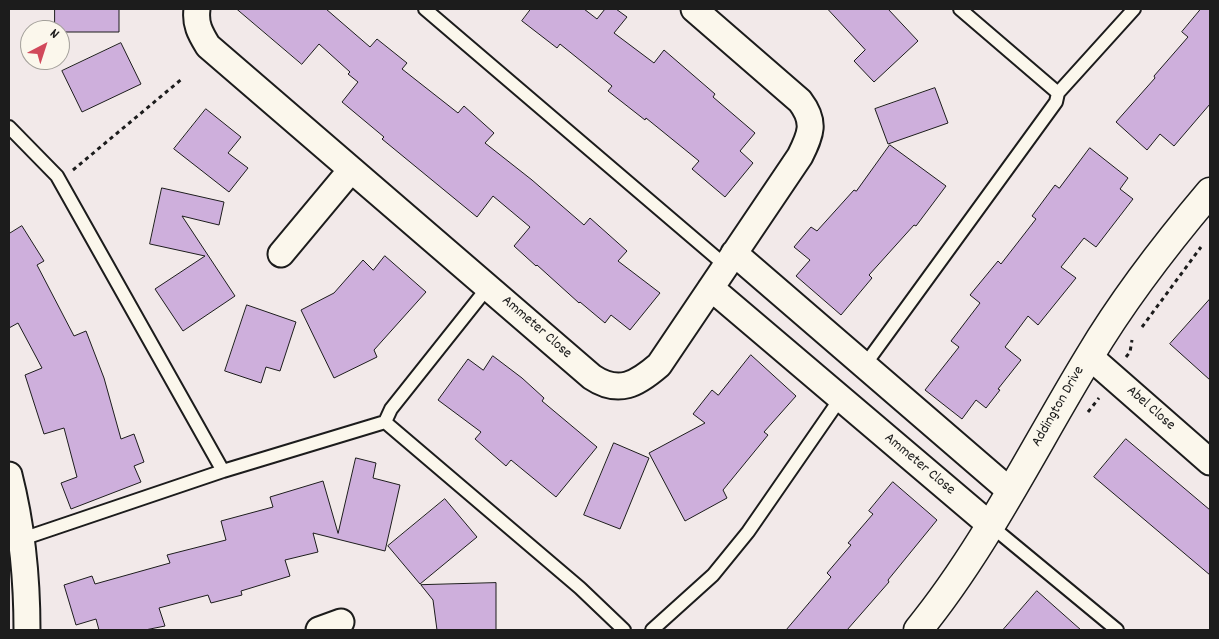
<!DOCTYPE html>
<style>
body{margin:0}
#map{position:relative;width:1219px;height:639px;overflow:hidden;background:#f2e9e9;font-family:Dekko,sans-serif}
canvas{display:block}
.frame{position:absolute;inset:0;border:10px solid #1c1c1c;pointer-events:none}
.north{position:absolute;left:20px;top:20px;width:50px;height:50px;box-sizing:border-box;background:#fbf7ec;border:1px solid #a29f99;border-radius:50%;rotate:40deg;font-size:14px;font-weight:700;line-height:20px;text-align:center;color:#1c1c1c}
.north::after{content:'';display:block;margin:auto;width:18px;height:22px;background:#d1495b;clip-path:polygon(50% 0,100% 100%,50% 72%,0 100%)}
</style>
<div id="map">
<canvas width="1219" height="639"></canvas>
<div class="frame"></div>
<div class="north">N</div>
</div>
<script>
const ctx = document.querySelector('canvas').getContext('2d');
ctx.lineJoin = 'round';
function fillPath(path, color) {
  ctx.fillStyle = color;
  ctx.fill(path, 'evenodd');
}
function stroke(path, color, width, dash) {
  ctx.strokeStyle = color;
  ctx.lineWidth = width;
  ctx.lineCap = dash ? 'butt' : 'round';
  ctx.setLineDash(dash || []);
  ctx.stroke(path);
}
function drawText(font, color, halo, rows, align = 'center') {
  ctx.font = font + ' Dekko,sans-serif';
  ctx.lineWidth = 4.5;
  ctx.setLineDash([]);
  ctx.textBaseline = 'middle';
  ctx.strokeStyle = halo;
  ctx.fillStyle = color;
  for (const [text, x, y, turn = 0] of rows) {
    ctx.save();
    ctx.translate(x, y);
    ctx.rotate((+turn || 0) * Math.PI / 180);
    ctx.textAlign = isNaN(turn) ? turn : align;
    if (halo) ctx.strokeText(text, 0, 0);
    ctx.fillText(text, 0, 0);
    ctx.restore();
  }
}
const building = new Path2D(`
 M55 9H119V32H60V30H55Z
 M237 9H326L370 47 377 39 407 63 402 69 458 113 464 106 494 133 485 143 532 180 584 225 590 218 627 251 618 261 660 293 630 330 611 315 605 323 580 302 579 303 537 265 536 266 514 246 530 227 493 196 477 217 382 139 384 137 342 102 358 82 348 74 350 72 319 44 302 64Z
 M531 9H584L597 19 605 9H616L627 17 614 33 654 63 664 50 715 94 713 97 755 133 740 151 753 163 725 197 692 169 699 161 646 118 645 120 608 91 612 86 560 44 557 48 522 21Z
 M828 9H888L918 41 874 82 854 61 865 50Z
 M1201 9H1210V104L1174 146 1160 134 1147 150 1116 122 1155 78 1154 76 1188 37 1182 32Z
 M121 43 141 84 82 112 62 71Z
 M935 88 948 123 888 144 875 109Z
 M206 109 241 137 228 153 248 168 229 192 174 149Z
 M890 145 946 186 916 226 914 225 869 275 872 278 841 315 796 276 810 260 794 247 811 227 817 231 854 190 856 191Z
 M1090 148 1128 178 1120 189 1133 199 1096 247 1084 238 1061 267 1076 278 1038 325 1028 316 1005 347 1021 360 998 389 1000 390 986 408 976 400 962 419 925 390 959 347 951 341 980 303 970 295 998 261 1001 264 1036 219 1032 216 1055 185 1059 188Z
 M162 188 224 202 219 225 182 216 235 296 183 331 155 289 205 256 150 244Z
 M22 226 44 261 37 265 74 336 86 331 104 378 121 439 134 434 144 462 134 466 141 482 71 509 61 483 77 477 64 428 44 434 25 375 42 368 18 323 9 328V234Z
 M385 256 426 292 374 350 377 357 334 378 301 310 334 293 363 260 373 270Z
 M1210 299V380L1170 344Z
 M247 305 296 322 280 371 266 367 261 383 225 371Z
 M751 355 796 396 764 432 768 435 723 490 727 498 685 521 649 453 705 423 693 414 712 390 718 395Z
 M493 356 522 378 544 398 542 401 597 447 556 497 511 460 506 466 475 439 481 432 438 400 468 359 483 370Z
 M1126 439 1210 510V575L1094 477Z
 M614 443 649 458 620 529 584 515Z
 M356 458 376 463 373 478 400 485 385 551 313 533 318 552 285 560 290 576 241 591 242 595 211 603 208 595 159 608 165 626 145 630H99L96 619 76 625 64 585 92 576 95 584 170 563 167 555 226 540 221 521 273 507 270 497 323 481 338 533Z
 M893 482 937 520 888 580 889 582 847 630H786L831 577 827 573 851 545 848 543 873 514 869 511Z
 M445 499 477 537 420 584 388 546Z
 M496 583V630H437L433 600 421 585Z
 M1037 591 1081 630H1003Z`);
fillPath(building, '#ceafdc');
stroke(building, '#1c1c1c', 1);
const service = new Path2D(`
 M425 9 726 266
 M960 9 1058 93
 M9 127 57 176 223 471
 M864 366 1056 102 1058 93 1134 9
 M385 422 580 588 624 630
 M990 525 1117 630
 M22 539 223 471 385 422 391 409 488 287
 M652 630 713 575 748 532 840 399`);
const minor = new Path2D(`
 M197 9C195 24 200 33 208 46L592 377C619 395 637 384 659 365L800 156C811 134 816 122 800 101L694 9
 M734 253 1010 491
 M281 254 351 170
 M711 288 990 525
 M1089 356 1210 462
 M9 475C22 526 27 577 27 630
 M319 630 341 622`);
const tertiary = new Path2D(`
 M918 630C985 548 1034 447 1089 357 1124 298 1166 244 1210 192`);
stroke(service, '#1c1c1c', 16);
stroke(minor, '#1c1c1c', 29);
stroke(tertiary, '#1c1c1c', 31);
stroke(new Path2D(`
 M73 170 183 78
 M1142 327 1201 247
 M1126 357 1130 352 1132 340
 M1088 412 1099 398`), '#1c1c1c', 3, [4, 4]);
stroke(service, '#fbf7ec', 12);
stroke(minor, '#fbf7ec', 25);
stroke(tertiary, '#fbf7ec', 28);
drawText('15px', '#1c1c1c', '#fbf7ec', [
 ["Ammeter Close",536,328,41],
 ["Addington Drive",1059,407,-60],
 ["Abel Close",1150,409,41],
 ["Ammeter Close",919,465,40]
]);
</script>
